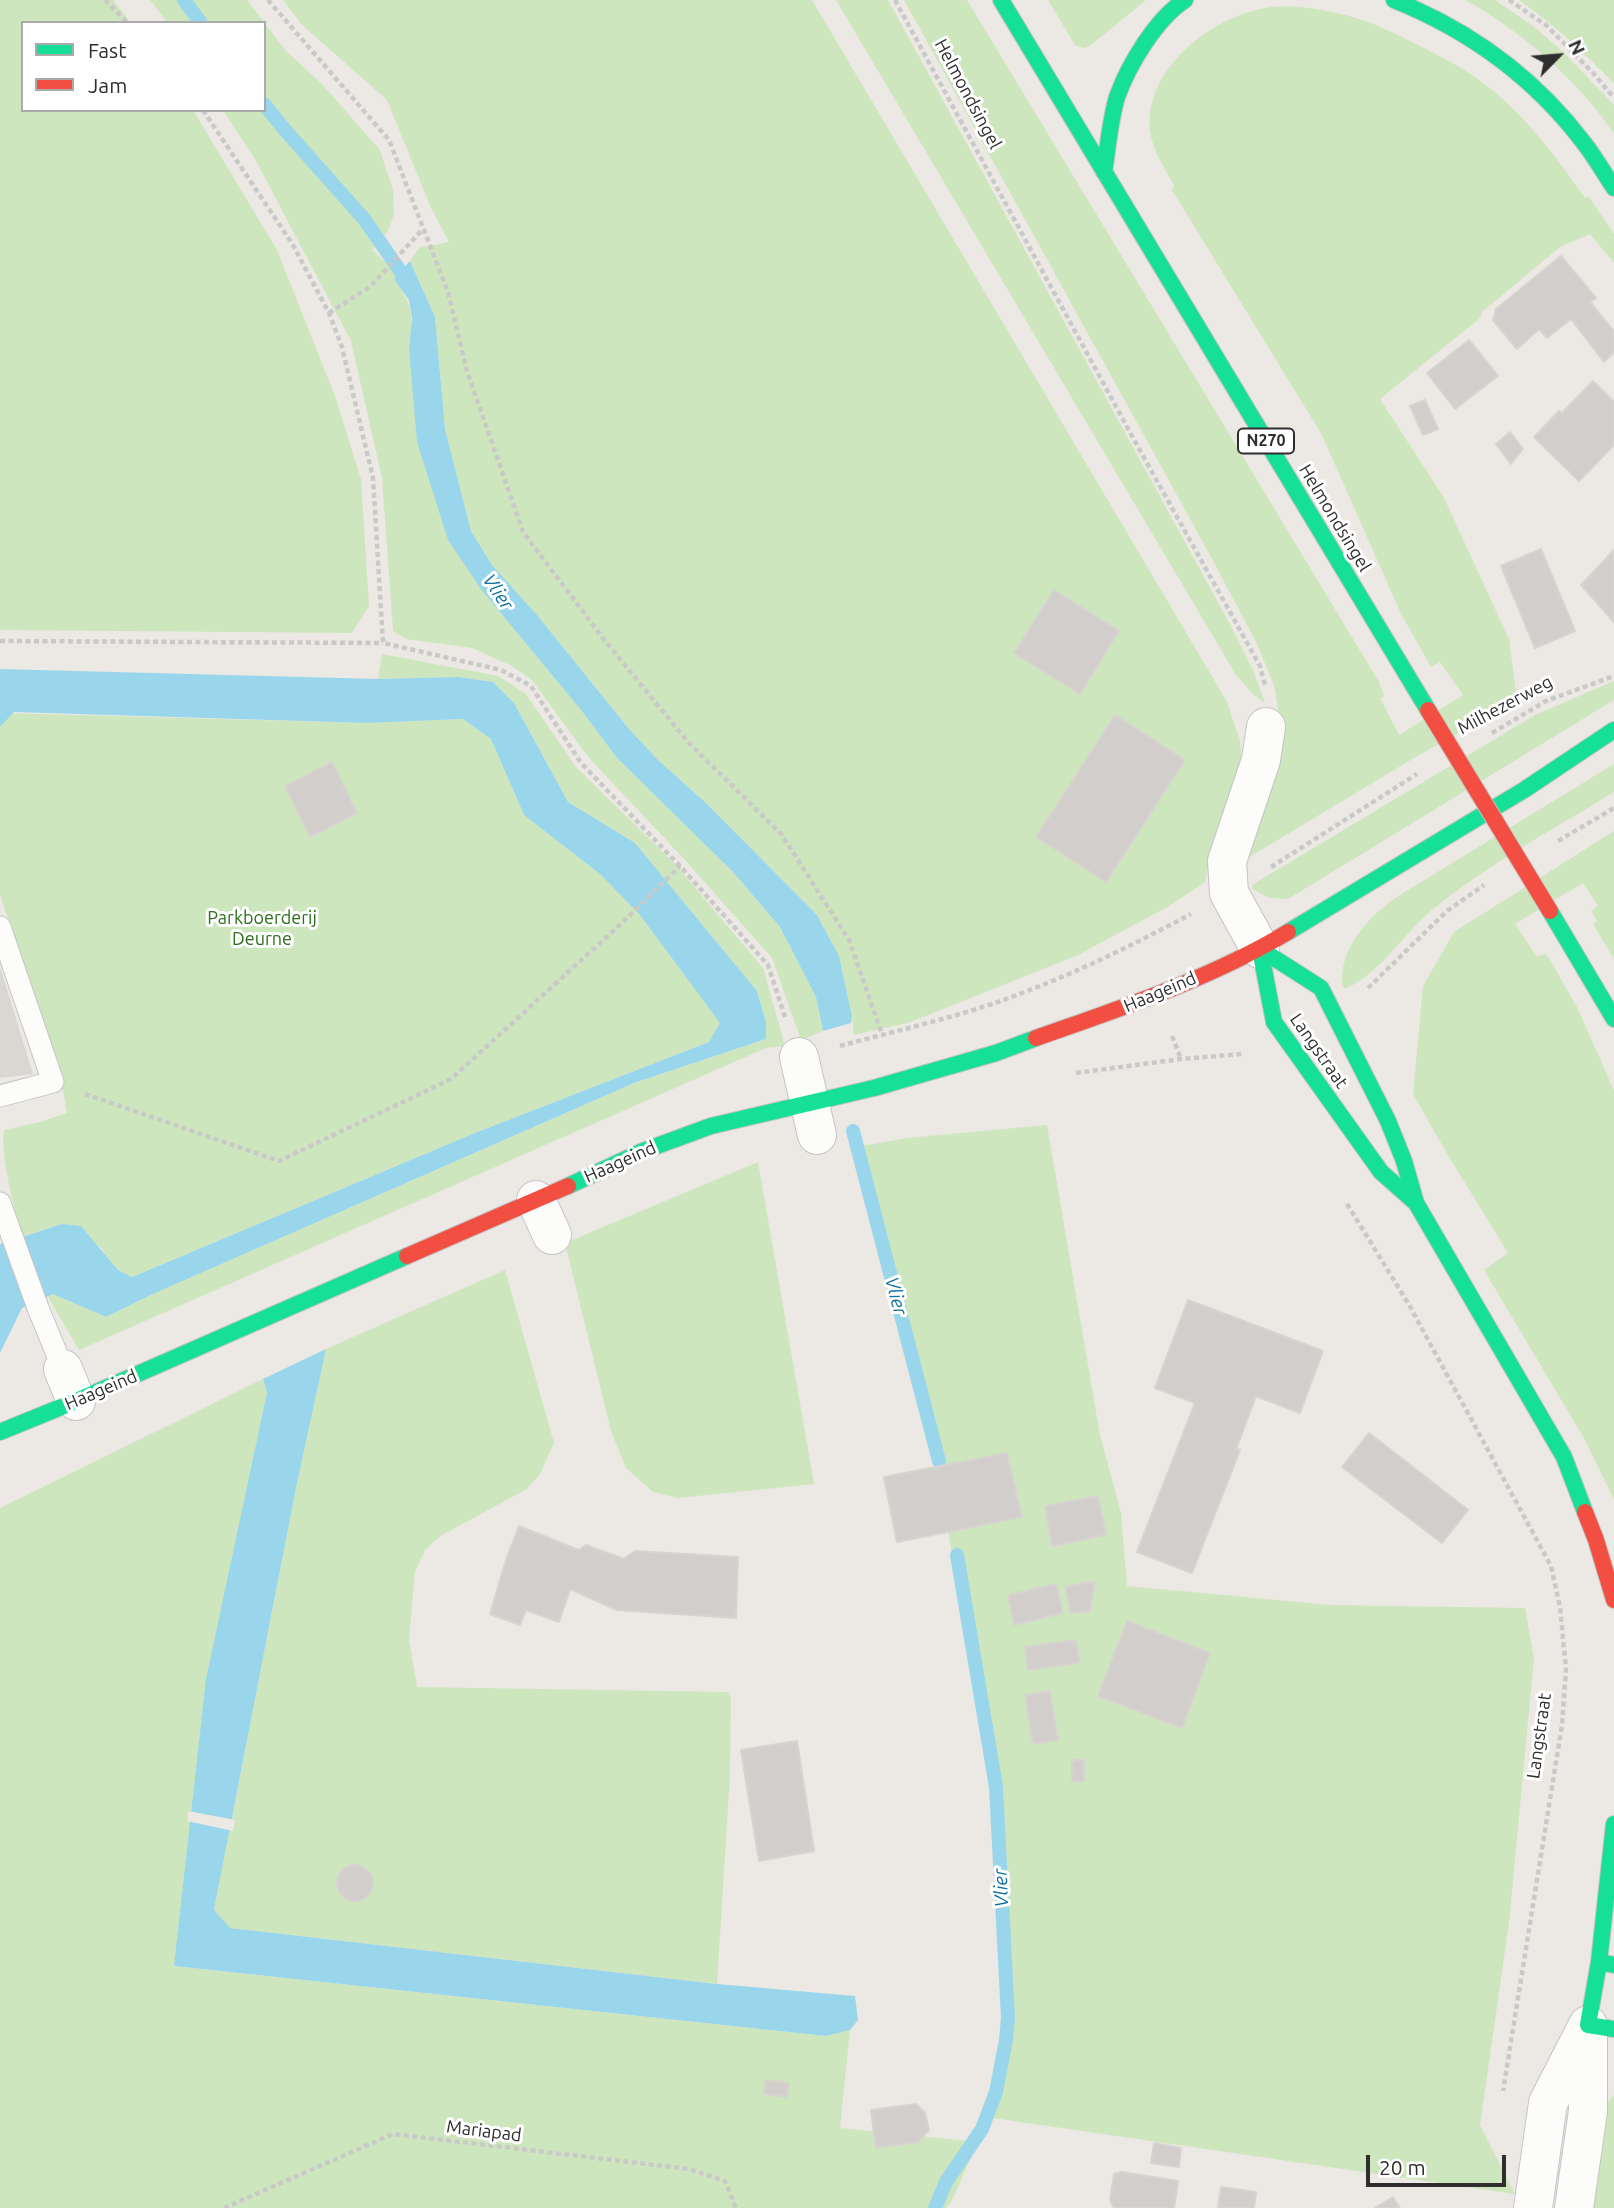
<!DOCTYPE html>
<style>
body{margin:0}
#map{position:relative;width:1614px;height:2208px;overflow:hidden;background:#ece8e4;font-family:Ubuntu,sans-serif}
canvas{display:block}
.legend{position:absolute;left:21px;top:21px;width:245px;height:91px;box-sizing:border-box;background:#fff;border:2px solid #ababab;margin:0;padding:9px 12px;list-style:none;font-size:21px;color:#2e2e2e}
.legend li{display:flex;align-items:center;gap:14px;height:35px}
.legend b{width:35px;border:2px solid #ababab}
.north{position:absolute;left:1523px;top:21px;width:70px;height:70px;-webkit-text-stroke:5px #fff;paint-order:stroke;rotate:65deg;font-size:19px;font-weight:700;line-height:28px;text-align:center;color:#2e2e2e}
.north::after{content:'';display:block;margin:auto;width:24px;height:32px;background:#2e2e2e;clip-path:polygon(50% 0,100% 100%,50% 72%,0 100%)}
.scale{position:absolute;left:1366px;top:2155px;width:140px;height:32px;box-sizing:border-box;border:4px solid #2e2e2e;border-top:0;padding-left:9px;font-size:21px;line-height:24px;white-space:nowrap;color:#2e2e2e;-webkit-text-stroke:5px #fff;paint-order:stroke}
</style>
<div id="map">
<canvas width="1614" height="2208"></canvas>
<ul class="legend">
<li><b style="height:9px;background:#16e098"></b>Fast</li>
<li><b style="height:9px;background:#f24e42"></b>Jam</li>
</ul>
<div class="north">N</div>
<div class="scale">20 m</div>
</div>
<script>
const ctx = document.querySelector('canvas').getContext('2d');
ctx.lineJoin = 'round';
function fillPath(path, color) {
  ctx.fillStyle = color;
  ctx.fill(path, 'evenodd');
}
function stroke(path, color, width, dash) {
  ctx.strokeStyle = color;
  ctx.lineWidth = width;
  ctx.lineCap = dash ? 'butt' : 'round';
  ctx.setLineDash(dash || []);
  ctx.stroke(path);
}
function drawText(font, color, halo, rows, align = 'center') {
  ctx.font = font + ' Ubuntu,sans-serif';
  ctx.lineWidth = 6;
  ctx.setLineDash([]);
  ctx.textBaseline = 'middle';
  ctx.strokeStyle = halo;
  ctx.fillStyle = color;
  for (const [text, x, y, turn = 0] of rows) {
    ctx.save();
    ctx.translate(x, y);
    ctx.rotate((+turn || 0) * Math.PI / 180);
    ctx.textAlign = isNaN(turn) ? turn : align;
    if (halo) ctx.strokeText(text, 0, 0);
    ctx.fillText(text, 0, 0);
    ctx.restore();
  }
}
fillPath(new Path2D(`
 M0 0H113L131 23H23V110H193L277 250 335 396 361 479 369 606 352 633 0 630Z
 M150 0H247L286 51 322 84 380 150 393 190 394 215 387 232 372 250 398 274 394 279C415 308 412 313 409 348L448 540 581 710 617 758 733 872 780 927 816 997 823 1031 801 1040 772 958 685 860 589 758 532 680 512 666 472 648 406 639 393 631 382 478 351 341 256 161 223 110H264V23H168Z
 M283 0H812L1226 700 1240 740 1242 772 1208 866 1205 882 1169 906 1078 955 908 1023 854 1035 852 1016 839 956 817 915 705 802 658 760 629 729 537 615 492 565 471 531 445 429 435 317 410 261 419 248 449 242 431 208 387 100 302 25Z
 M836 0H888L1231 626 1254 672 1265 703 1253 694 1236 675Z
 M904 0H967L1379 682 1384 696 1380 698 1399 735 1463 695 1440 662 1431 667 1401 614 1322 435 1172 190 1174 185C1165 169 1153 151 1150 132 1143 68 1214 14 1272 7 1295 4 1323 10 1346 15 1369 21 1393 32 1414 43 1430 51 1446 59 1461 68 1513 99 1551 149 1585 198L1589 197 1614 234V263L1590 234 1560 247 1482 312 1480 318 1380 399 1444 498 1509 639 1517 700 1414 758 1246 859 1278 734V708L1274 685 1256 642 1211 557Z
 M1048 0H1146L1090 46 1083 48 1075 45Z
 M1465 0H1495L1532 25 1563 52 1614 105V134C1579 81 1520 30 1465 0Z
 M1519 0H1614V84C1585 53 1554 25 1519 0Z
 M382 654 498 676 525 693 576 767 675 864 763 968 785 1046 766 1048 79 1350 48 1297 53 1294 58 1296 106 1317 153 1294 634 1083 766 1039V1022L757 991 635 843 568 802 514 703 493 682 458 677 378 679Z
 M1614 681V700L1288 899 1269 898 1252 889V885L1535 715Z
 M0 713 367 723 463 719 491 739 524 815 600 874 640 915 721 1023 709 1042 475 1133 132 1277 118 1271 100 1247 62 1224 23 1236C14 1210 0 1155 4 1130L40 1122 67 1113 59 1068 0 895Z
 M1614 764V792C1554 829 1492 862 1437 906 1404 931 1384 971 1345 989L1342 985C1340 947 1367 919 1395 898Z
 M1614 831V959L1593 924 1597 921 1591 911 1598 906 1583 883 1515 924 1537 957 1546 953 1577 1007 1614 1090V1500L1585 1440 1484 1270 1508 1253 1446 1152 1413 1094 1423 986 1454 932Z
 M1047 1125 1100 1435 1121 1513 1127 1586 1330 1605 1525 1608 1534 1658 1509 1923 1480 2125 1515 2194 986 2117 995 2084 1003 2032 991 1795 964 1625 935 1456 851 1148 907 1138Z
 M758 1162 814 1484 678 1498 653 1492 626 1468 611 1431 565 1243Z
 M505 1270 554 1443 540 1474 527 1489 442 1535 425 1550 415 1572 409 1640 417 1687 727 1692 731 1698 730 1774 717 1984 229 1928 214 1910 296 1488 326 1349Z
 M263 1379 267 1393 174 1966 826 2036 850 2030 840 2128 978 2142 952 2200 946 2208H0V1508Z
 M1614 2095V2208H1582L1606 2105Z`), '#cee6be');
fillPath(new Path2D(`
 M0 967 33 1074 0 1078Z`), '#dad6d2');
fillPath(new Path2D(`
 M410 261 435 317 445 429 471 531 492 565 537 615 629 729 658 760 705 802 817 915 839 956 852 1016 851 1023 823 1031 816 997 780 927 733 872 617 758 581 710 481 589 448 540 417 442 409 348 412 318 409 300 394 279Z
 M0 669 378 679 458 677 493 682 514 703 568 802 635 843 757 991 766 1022V1039L634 1083 153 1294 106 1317 53 1294 22 1308 0 1353V1244L62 1224 81 1226 118 1270 132 1277 475 1133 709 1042 720 1023 640 915 600 874 524 815 491 739 463 719 367 723 14 712 0 727Z
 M326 1349 296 1488 214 1910 230 1928 717 1984 855 1996 858 2020 850 2030 826 2036 174 1966 206 1679 267 1393 263 1379Z`), '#99d6ec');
fillPath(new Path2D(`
 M188 1811 235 1820 233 1831 187 1821Z`), '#ece8e4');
stroke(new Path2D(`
 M184 0 201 23
 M264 104 285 130 364 219 410 285
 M853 1131 939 1461
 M935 2208 946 2182 982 2129 996 2092 1006 2040 1008 2018 996 1787 957 1555`), '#99d6ec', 14);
const building = new Path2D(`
 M1561 256 1596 298 1590 302 1614 331V352L1604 362 1571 319 1547 338 1539 329 1517 349 1493 320 1496 309Z
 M1469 340 1498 376 1455 409 1427 373Z
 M1593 381 1614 402V445L1579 481 1534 437 1559 411 1562 413Z
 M1425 400 1438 429 1423 435 1410 406Z
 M1510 432 1523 449 1511 464 1496 444Z
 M1541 549 1575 631 1535 648 1501 566Z
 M1614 550V622L1581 585Z
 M1054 590 1119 631 1080 694 1014 653Z
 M1115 715 1185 760 1106 882 1036 837Z
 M332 762 357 813 310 837 285 786Z
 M1188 1300 1323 1351 1300 1413 1256 1396 1236 1449 1240 1450 1192 1573 1137 1552 1195 1403 1155 1388Z
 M1369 1433 1468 1510 1442 1543 1342 1467Z
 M1007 1453 1022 1517 897 1542 884 1477Z
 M1098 1496 1106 1535 1052 1546 1045 1506Z
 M519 1526 579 1550 586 1545 624 1559 635 1551 738 1557 736 1618 617 1610 570 1589 559 1622 526 1610 520 1625 490 1614 506 1560Z
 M1095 1581 1090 1611 1071 1613 1065 1587Z
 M1056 1584 1063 1613 1014 1625 1008 1595Z
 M1127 1621 1210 1653 1182 1728 1098 1696Z
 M1076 1640 1080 1663 1028 1670 1025 1647Z
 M1050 1691 1058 1740 1033 1744 1025 1695Z
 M797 1741 814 1851 759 1861 741 1750Z
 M1072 1760H1084V1781H1072Z
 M337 1883a18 18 0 1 1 36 0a18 18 0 1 1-36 0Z
 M766 2080 789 2083 787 2097 764 2094Z
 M916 2104 925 2113 929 2130 918 2142 876 2148 871 2110Z
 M1154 2143 1181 2148 1179 2167 1151 2163Z
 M1122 2172 1178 2181 1174 2208H1114L1110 2200 1114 2174Z
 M1221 2187 1256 2192 1254 2208H1218Z
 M1393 2197 1400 2208H1375Z`);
fillPath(building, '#d1cecb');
stroke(building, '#d7d4d0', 2);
const lane = new Path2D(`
 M0 927 53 1082 0 1096
 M0 1203 38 1308 63 1369`);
const street = new Path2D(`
 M1260 949 1229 893 1227 861 1261 760 1266 727
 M799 1057 817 1135
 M536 1200 552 1235
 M63 1369 76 1401
 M1533 2208 1548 2103 1588 2025
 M1574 2208 1588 2111V2033`);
const fast = new Path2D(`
 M1001 0 1428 710
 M1394 0C1471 31 1534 77 1584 143 1595 157 1604 173 1614 188
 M1104 172C1108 148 1110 120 1117 97 1129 64 1156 19 1185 0
 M1550 911 1614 1019
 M1288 932 1524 790 1614 730
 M1260 949 1321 988 1388 1121 1404 1161 1416 1203 1564 1457 1585 1512
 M1260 949 1274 1022 1381 1172 1416 1203
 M568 1186 643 1151 711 1126 874 1088 996 1053 1036 1038
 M0 1432 76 1401 407 1256
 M1599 1962 1614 1965
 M1588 2025 1599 1962 1614 1824
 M1588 2025 1614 2029`);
const jam = new Path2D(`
 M1036 1038C1121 1008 1210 979 1288 932
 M407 1256 568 1186
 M1585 1512 1596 1540 1614 1600`);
stroke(lane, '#c5c4c5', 23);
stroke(street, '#c5c4c5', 40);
stroke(fast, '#c5c4c5', 18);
stroke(jam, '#c5c4c5', 18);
stroke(new Path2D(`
 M105 0 128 23
 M268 0 389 140 448 292 467 371 523 532 602 637 687 741 782 835 849 940 882 1034
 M895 0 1132 436 1260 666 1265 685
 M1509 0 1546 25 1594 74 1614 98
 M203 110 293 245 329 313 342 347 373 478 383 643 501 670 531 686 581 763 680 866 768 965 785 1017
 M329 313 371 286 422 230
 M0 641 383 643
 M1492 733 1546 701 1614 676
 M1558 841 1614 808
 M1271 867 1417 774
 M1368 988 1447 911 1484 885
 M1172 1036 1181 1059
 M840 1046C894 1031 954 1018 1006 999 1070 976 1131 946 1191 914
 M1076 1073 1181 1059 1242 1054
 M85 1094 279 1161 451 1079 623 922 680 866
 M1347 1204 1408 1303 1551 1566 1560 1607 1566 1669 1562 1725 1503 2091
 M224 2208 393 2134 689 2169 725 2181 736 2208`), '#c9c9c8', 4.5, [5, 3.5]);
stroke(lane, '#fcfcfb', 21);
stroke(street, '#fcfcfb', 38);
stroke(fast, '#16e098', 16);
stroke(jam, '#f24e42', 16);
const jamBridge = new Path2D(`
 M1428 710 1550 911`);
stroke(jamBridge, '#c6c5c4', 18, []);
stroke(jamBridge, '#f24e42', 16);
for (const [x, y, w] of [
 [1266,441,56]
]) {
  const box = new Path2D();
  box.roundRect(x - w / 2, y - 12.5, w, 25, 5);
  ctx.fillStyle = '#fff';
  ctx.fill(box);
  stroke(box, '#2e2e2e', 2);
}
drawText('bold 16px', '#2e2e2e', null, [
 ["N270",1266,441]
]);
drawText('18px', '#2e2e2e', '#fff', [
 ["Helmondsingel",968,94,62],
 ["Helmondsingel",1335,518,59],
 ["Milhezerweg",1505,705,-28],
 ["Haageind",1160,992,-23],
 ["Langstraat",1319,1051,55],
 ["Haageind",620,1162,-24],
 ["Haageind",101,1390,-23],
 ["Langstraat",1539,1736,-82],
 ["Mariapad",484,2131,7]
]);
drawText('18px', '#2c6e1b', '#fff', [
 ["Parkboerderij",262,918],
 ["Deurne",262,939]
]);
drawText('italic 19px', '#0d6fa3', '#fff', [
 ["Vlier",498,592,56],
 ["Vlier",896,1296,75],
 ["Vlier",1001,1888,-93]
]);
</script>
